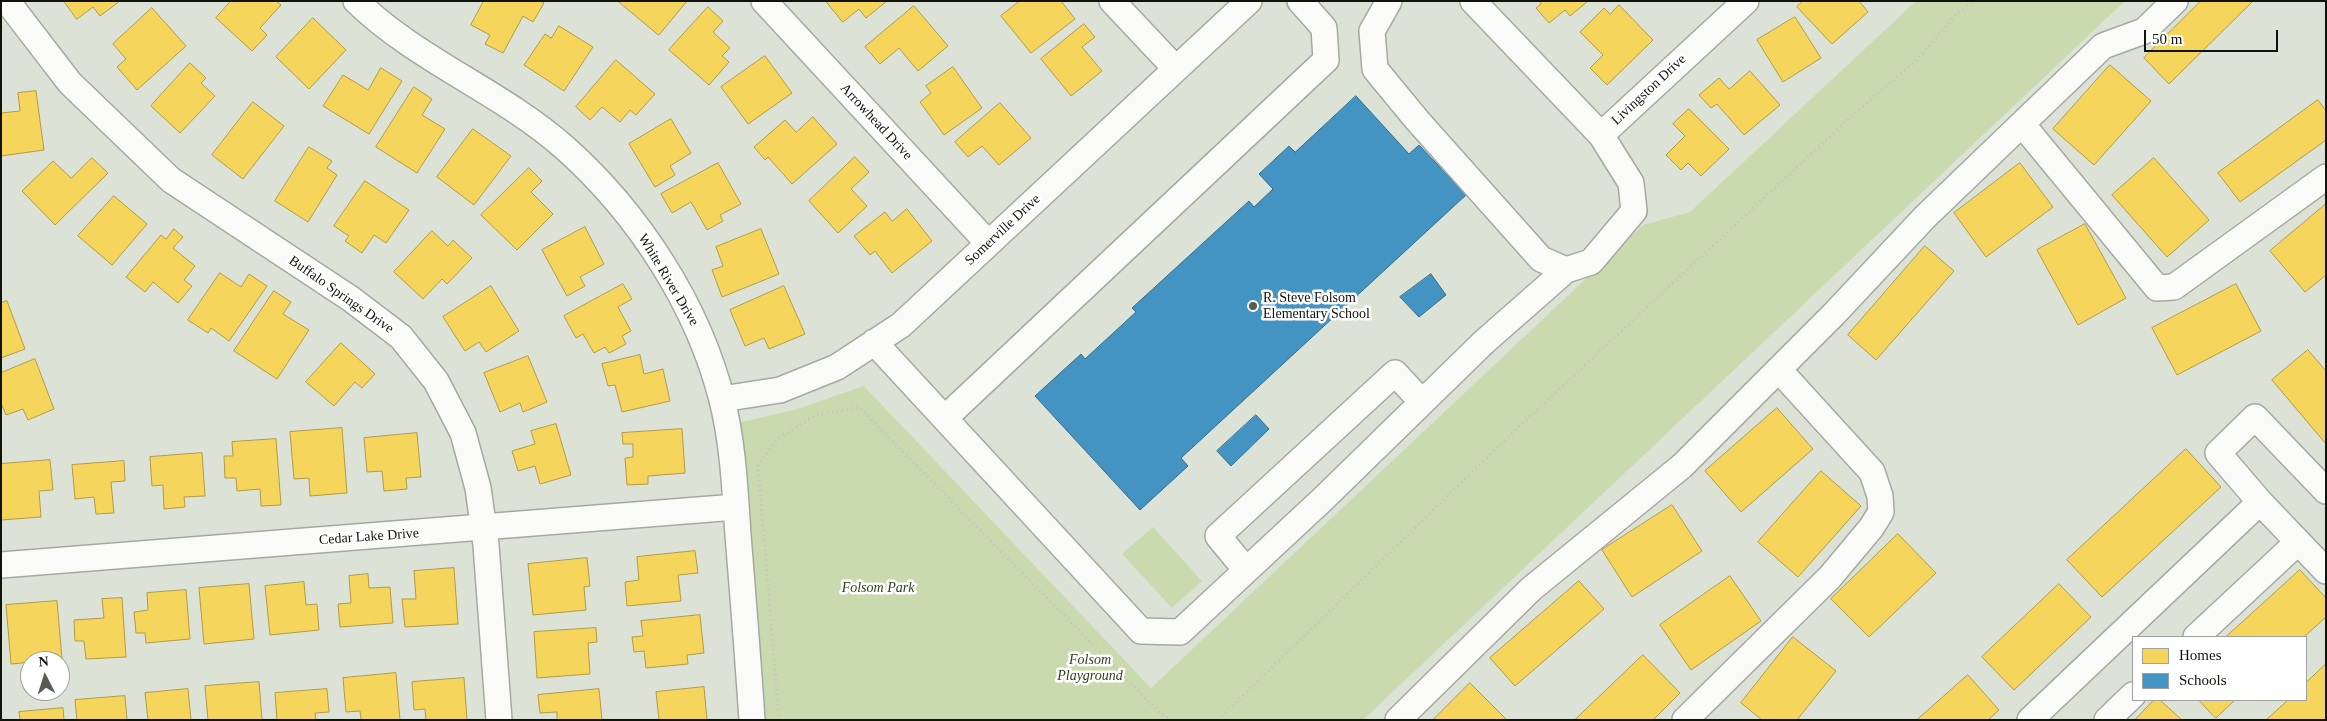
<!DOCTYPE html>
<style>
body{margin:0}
#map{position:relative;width:2327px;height:721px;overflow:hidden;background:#dde2d7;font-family:Georgia,serif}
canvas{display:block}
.frame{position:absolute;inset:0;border:2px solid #10130c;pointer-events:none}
.legend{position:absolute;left:2132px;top:636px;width:175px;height:65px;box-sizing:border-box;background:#fff;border:1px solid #9fa19e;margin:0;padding:6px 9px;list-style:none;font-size:15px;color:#10130c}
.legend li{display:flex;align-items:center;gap:10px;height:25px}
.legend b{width:25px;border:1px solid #9fa19e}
.north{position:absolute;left:20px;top:651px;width:50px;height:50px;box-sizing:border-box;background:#fff;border:1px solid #9fa19e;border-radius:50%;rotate:355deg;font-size:14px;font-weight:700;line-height:20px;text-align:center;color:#10130c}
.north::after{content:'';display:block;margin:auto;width:18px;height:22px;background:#585b53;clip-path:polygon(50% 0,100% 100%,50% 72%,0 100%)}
.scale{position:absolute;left:2144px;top:30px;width:134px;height:22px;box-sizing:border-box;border:2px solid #10130c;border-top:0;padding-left:6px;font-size:15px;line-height:18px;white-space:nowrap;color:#10130c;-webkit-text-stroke:4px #fff;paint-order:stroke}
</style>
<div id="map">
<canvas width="2327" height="721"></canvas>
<div class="frame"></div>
<ul class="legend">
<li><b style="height:14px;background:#f6d55c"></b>Homes</li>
<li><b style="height:14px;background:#4393c3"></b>Schools</li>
</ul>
<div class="north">N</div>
<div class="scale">50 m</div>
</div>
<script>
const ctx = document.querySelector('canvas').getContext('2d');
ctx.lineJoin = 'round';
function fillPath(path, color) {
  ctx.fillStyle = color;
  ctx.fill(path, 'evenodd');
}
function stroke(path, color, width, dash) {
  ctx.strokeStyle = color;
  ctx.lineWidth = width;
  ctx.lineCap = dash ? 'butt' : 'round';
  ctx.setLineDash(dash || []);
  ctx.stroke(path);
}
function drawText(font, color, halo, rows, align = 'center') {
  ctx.font = font + ' Georgia,serif';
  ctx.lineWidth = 5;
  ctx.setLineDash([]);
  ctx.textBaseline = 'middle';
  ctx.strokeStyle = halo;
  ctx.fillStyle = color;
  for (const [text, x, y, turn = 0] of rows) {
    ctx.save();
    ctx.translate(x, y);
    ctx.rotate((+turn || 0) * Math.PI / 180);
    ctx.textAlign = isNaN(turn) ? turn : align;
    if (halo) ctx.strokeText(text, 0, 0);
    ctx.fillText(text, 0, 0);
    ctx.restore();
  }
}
fillPath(new Path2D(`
 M1916 1H2125L1363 720H762L732 424 794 410 864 386 1151 688 1643 225 1690 212Z
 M1153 527 1202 581 1172 608 1122 554Z`), '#cadaaf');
const homes = new Path2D(`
 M64 1H120L100 16 93 7 77 19Z
 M231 1H276L281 5 260 28 267 35 252 51 216 18Z
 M484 1H541L544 3 533 22 523 16 503 53 485 44 490 35 471 25Z
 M618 1H687L659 35Z
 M826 1H887L866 18 859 9 843 22Z
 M1020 1H1061L1075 19 1031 53 1001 16Z
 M1539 1H1588L1570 16 1565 10 1549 23 1536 8 1541 4Z
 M1803 1H1859L1868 12 1832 44 1797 7Z
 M2201 1H2253L2169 84 2144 58Z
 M1619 5 1653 40 1607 85 1590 68 1603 55 1580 32 1604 8 1610 14Z
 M914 6 948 46 918 71 899 48 880 64 865 47Z
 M708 7 723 21 713 32 730 48 722 56 729 62 709 85 669 50Z
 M152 8 186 46 137 90 117 67 126 59 113 44Z
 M1795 17 1821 58 1783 82 1757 40Z
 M313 18 346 50 309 89 276 57Z
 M1084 24 1095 37 1082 47 1102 71 1071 96 1041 59Z
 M559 26 593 47 564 91 524 65 545 34 551 38Z
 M765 56 792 93 748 124 721 87Z
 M616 60 655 94 636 115 630 110 620 122 602 107 590 120 576 107Z
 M190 63 206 78 201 83 215 96 180 133 151 106Z
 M2110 65 2151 101 2094 165 2053 129Z
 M953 67 982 108 944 135 920 102 931 93 926 86Z
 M381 68 402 81 369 134 323 106 343 75 368 90Z
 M1750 71 1780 105 1744 135 1717 104 1711 108 1699 95 1719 78 1729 89Z
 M414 87 432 99 422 115 445 129 417 173 376 147Z
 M36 91 44 150 1 156V113L20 111 18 93Z
 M2318 100 2326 111V140L2240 202 2218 173Z
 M253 102 284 126 243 179 212 155Z
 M1000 103 1031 138 999 165 982 146 968 157 955 142Z
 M1689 109 1729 149 1701 176 1688 163 1681 170 1666 155 1685 136 1673 124Z
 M813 117 837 144 792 184 768 157 765 160 754 147 785 120 796 132Z
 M671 119 691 153 670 166 675 175 655 187 629 144Z
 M473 129 511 156 474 205 437 177Z
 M309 147 332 161 327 168 337 175 308 222 275 201Z
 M855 157 869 172 851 189 867 206 838 233 809 201Z
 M92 158 108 173 55 225 22 191 53 161 71 178Z
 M2154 158 2209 220 2167 257 2112 195Z
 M718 163 741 204 720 215 723 221 707 230 691 202 672 213 661 194Z
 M2020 163 2053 207 1986 257 1954 213Z
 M529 168 542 181 531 192 553 214 517 250 481 215Z
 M365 181 409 210 386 243 374 235 362 253 345 241 349 236 334 226Z
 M114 196 147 224 112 265 78 236Z
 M2326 204V275L2305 292 2270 251Z
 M907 209 932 241 892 273 875 251 870 255 854 236 885 212 892 221Z
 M2085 224 2126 298 2078 325 2037 250Z
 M585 227 604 264 580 277 585 286 567 296 542 250Z
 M174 229 183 237 173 248 195 266 184 280 192 286 178 303 153 282 145 292 126 277 161 235 166 239Z
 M761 229 779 274 722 297 712 270 723 266 716 247Z
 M432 231 448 246 453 240 472 258 447 284 442 279 423 299 394 272Z
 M1925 246 1954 271 1876 360 1848 335Z
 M220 273 241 287 249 274 267 286 229 341 211 328 208 333 188 320Z
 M623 284 632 299 618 307 631 331 622 336 626 344 609 353 605 347 594 353 583 334 576 338 564 316Z
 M2236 284 2261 331 2177 375 2152 328Z
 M491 286 519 331 486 352 479 342 465 351 443 317Z
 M784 286 805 334 769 349 764 338 745 346 730 310Z
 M274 291 291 302 283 314 309 330 277 379 234 351Z
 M7 301 25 349 1 358V303Z
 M341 343 375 374 362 388 355 382 334 406 306 382Z
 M2308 350 2326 371V444L2272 380Z
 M640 355 644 374 663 369 670 401 622 412 615 385 608 386 602 364Z
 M528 356 547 402 523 412 520 403 500 412 484 373Z
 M35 359 54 409 28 420 23 409 6 415 1 403V373Z
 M1777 408 1813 449 1741 512 1705 471Z
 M556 424 571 475 540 484 535 466 518 471 512 451 535 444 531 431Z
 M342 428 347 493 310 496 309 478 294 479 290 432Z
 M682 429 685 473 648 476V484L627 485 625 458 633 457V444H623L622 433Z
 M417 433 421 477 406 478 407 489 384 491 382 471 367 472 364 438Z
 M276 439 281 505 261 506 260 489 237 491 236 478H225L224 456H233L232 442Z
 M2186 449 2221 487 2102 597 2067 560Z
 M202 453 205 496 184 497 185 507 164 509 163 485 152 486 150 457Z
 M50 460 53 490 39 491 41 517 1 520V464Z
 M124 461 125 481 111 482 114 513 96 514 94 497 75 499 72 465Z
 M1821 471 1861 506 1798 577 1758 542Z
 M1672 505 1702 551 1632 597 1602 550Z
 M1898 534 1936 573 1869 637 1831 599Z
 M695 551 698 573 678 575 681 601 627 606 625 582 639 580 637 557Z
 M587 558 590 586 584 587 586 610 533 615 528 564Z
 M454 568 458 624 405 627 402 599H416L414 571Z
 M2300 570 2326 598V617L2304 637H2226Z
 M368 574 369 588 390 587 393 623 340 627 338 604 351 603 349 576Z
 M1730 576 1761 621 1691 670 1660 625Z
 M1579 581 1604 609 1515 686 1490 658Z
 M304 582 306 605 317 604 319 630 270 635 265 586Z
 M249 584 254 639 204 644 199 588Z
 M2059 584 2091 617 2014 690 1982 657Z
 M186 590 190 639 146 643 145 633H136L134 612 148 610 147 593Z
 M122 598 126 657 86 659 84 641H75L74 620 104 618 102 599Z
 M57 601 62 659 11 664 6 605Z
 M700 615 704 653 687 655 688 664 646 668 644 651 634 652 632 637 643 636 641 621Z
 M596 628 597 642 588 643 590 674 537 678 534 632Z
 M1793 637 1836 671 1797 720H1762L1741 703Z
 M1643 655 1680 693 1653 720H1575Z
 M2326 664V720H2266L2288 700H2306V683Z
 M396 673 400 720H361L360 711 346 712 343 678Z
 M1968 675 1999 710 1988 720H1917Z
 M464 678 467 720H426L425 709 414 710 412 682Z
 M259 682 262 720H208L205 686Z
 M1470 683 1507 720H1433Z
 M704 687 707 720H659L656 692Z
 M188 689 191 720H148L145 693Z
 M327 689 329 712 315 713 316 720H277L275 693Z
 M599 689 602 720H557V712L540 713 538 695Z
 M125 696 127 720H77L75 700Z
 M2154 700H2160L2182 720H2135Z
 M2199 700H2235L2216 718Z
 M63 708 64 720H20L19 712Z`);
fillPath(homes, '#f6d55c');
stroke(homes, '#b19b44', 1);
const schools = new Path2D(`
 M1356 96 1409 154 1419 145 1466 195 1181 458 1188 466 1140 510 1035 396 1081 354 1085 359 1136 312 1132 308 1249 201 1254 207 1273 189 1259 174 1289 146 1295 152Z
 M1431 274 1446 295 1419 317 1400 297Z
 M1256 415 1269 429 1231 466 1217 451Z`);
fillPath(schools, '#4393c3');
stroke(schools, '#346d8c', 1);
const minor = new Path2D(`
 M7 1 70 83 171 180 351 299 401 337 436 381 463 433 478 488 486 545 499 720
 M356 1C418 61 502 92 565 148 638 213 698 305 722 400 733 443 735 490 738 535 743 597 748 658 752 720
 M764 1 988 243
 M1112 1 1176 69
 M1389 1 1372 31 1375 69 1417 120 1541 259 1566 270
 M1473 1 1601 135 1746 1
 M2022 124 2157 288 2174 287 2326 177
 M874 342 1141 631 1180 632 1323 499 1484 342 1566 270 1591 262 1634 211 1631 183 1601 135
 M722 399 780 390 837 367 901 325 1249 1
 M945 418 1326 60 1324 28 1300 1
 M2260 502 2326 571
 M1 565 736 507
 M1246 570 1218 536 1395 373 1422 402
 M2196 637 2298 542
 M1398 720 1531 589 1682 466 1834 314 1925 217 2103 46 2144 31 2175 1
 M1685 720 1830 577 1871 528 1881 512 1880 496 1872 472 1779 370
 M2030 720 2260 502 2218 453 2255 417 2326 491
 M2107 720 2133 695`);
stroke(minor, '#a6a9a1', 28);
stroke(new Path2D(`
 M779 720 758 465 778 439 815 415 859 407 1161 714 1170 720
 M1218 720 1506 439 1855 113 1918 59 1958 12 1974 1`), '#c2c3c0', 3, [1, 4]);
stroke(minor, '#fafbf9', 25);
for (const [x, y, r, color] of [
 [1253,306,5,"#585b53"]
]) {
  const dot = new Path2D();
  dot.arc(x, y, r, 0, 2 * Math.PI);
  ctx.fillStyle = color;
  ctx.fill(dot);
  stroke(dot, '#fff', 2);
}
drawText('14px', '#10130c', '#fff', [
 ["Livingston Drive",1649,90,-43],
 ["Arrowhead Drive",876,122,47],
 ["Somerville Drive",1003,230,-43],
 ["White River Drive",668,280,59],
 ["Buffalo Springs Drive",341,295,35],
 ["Cedar Lake Drive",369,537,-4]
]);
drawText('14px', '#10130c', '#fff', [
 ["R. Steve Folsom",1263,298],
 ["Elementary School",1263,314]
], 'left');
drawText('italic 14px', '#323f18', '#fff', [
 ["Folsom Park",878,588],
 ["Folsom",1090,660],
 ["Playground",1090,676]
]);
</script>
